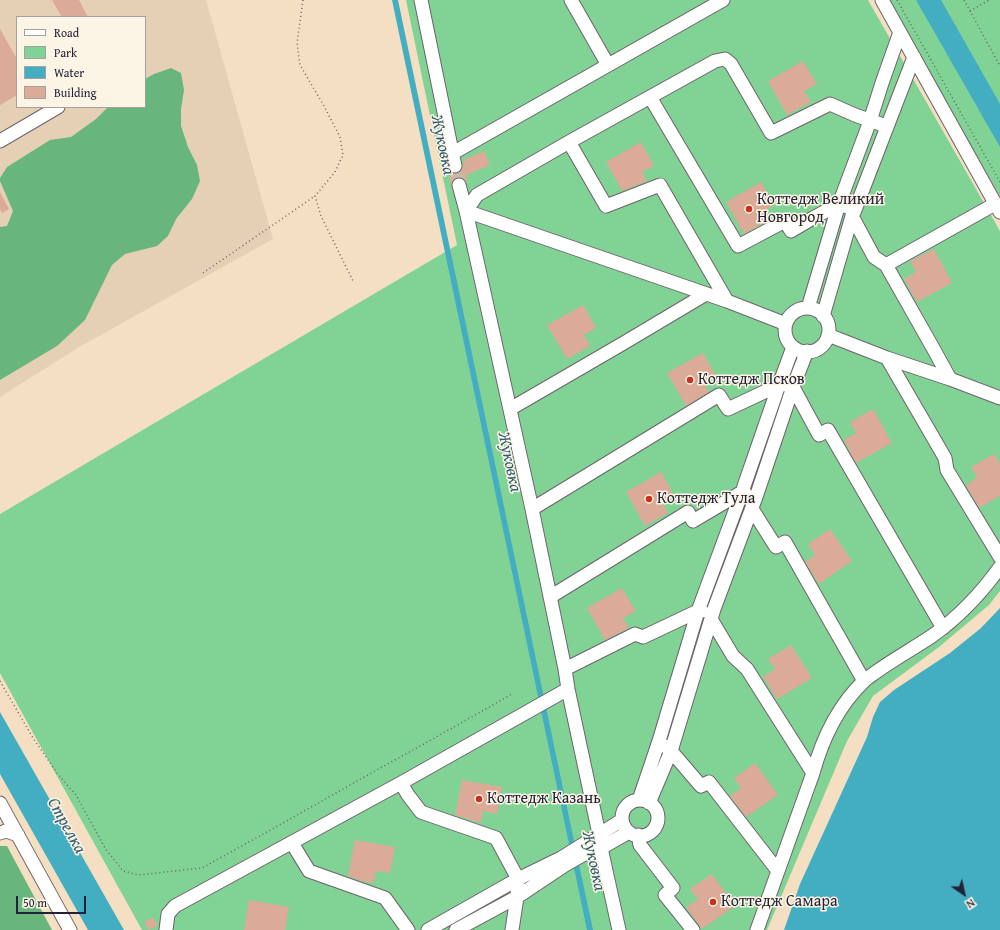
<!DOCTYPE html>
<meta charset="utf-8">
<style>
body{margin:0}
#map{position:relative;width:1000px;height:930px;overflow:hidden;background:#f5dfc2;font-family:"Gentium Book Plus",serif}
canvas{display:block}
.legend{position:absolute;left:16px;top:16px;width:130px;height:92px;box-sizing:border-box;background:#fcf5e5;border:1px solid #a5a1a1;margin:0;padding:5px 7px;list-style:none;font-size:12px;color:#22223b}
.legend li{display:flex;align-items:center;gap:8px;height:20px}
.legend b{width:20px;border:1px solid #a5a1a1}
.north{position:absolute;left:944px;top:874px;width:40px;height:40px;-webkit-text-stroke:3px #fcf5e5;paint-order:stroke;rotate:146deg;font-size:11px;font-weight:700;line-height:16px;text-align:center;color:#22223b}
.north::after{content:'';display:block;margin:auto;width:14px;height:18px;background:#22223b;clip-path:polygon(50% 0,100% 100%,50% 72%,0 100%)}
.scale{position:absolute;left:16px;top:896px;width:70px;height:18px;box-sizing:border-box;border:2px solid #22223b;border-top:0;padding-left:5px;font-size:12px;line-height:14px;white-space:nowrap;color:#22223b;-webkit-text-stroke:3px #fcf5e5;paint-order:stroke}
</style>
<div id="map">
<canvas width="1000" height="930"></canvas>
<ul class="legend">
<li><b style="height:5px;background:#fff"></b>Road</li>
<li><b style="height:11px;background:#80d395"></b>Park</li>
<li><b style="height:11px;background:#43aec2"></b>Water</li>
<li><b style="height:11px;background:#dbab97"></b>Building</li>
</ul>
<div class="north">N</div>
<div class="scale">50 m</div>
</div>
<script>
const ctx = document.querySelector('canvas').getContext('2d');
ctx.lineJoin = 'round';
function fillPath(path, color) {
  ctx.fillStyle = color;
  ctx.fill(path, 'evenodd');
}
function stroke(path, color, width, dash) {
  ctx.strokeStyle = color;
  ctx.lineWidth = width;
  ctx.lineCap = dash ? 'butt' : 'round';
  ctx.setLineDash(dash || []);
  ctx.stroke(path);
}
function drawText(font, color, halo, rows, align = 'center') {
  ctx.font = font + ' "Gentium Book Plus",serif';
  ctx.lineWidth = 3;
  ctx.setLineDash([]);
  ctx.textBaseline = 'middle';
  ctx.strokeStyle = halo;
  ctx.fillStyle = color;
  for (const [text, x, y, turn = 0] of rows) {
    ctx.save();
    ctx.translate(x, y);
    ctx.rotate((+turn || 0) * Math.PI / 180);
    ctx.textAlign = isNaN(turn) ? turn : align;
    if (halo) ctx.strokeText(text, 0, 0);
    ctx.fillText(text, 0, 0);
    ctx.restore();
  }
}
fillPath(new Path2D(`
 M0 0H206L273 239 81 346 0 397ZM17 17H145V107H17Z`), '#e5d0b6');
fillPath(new Path2D(`
 M406 0H868L1000 231V591L989 605 939 647 873 696 847 741 767 930H142L0 673V514L457 245Z
 M888 0H1000V196Z`), '#80d395');
fillPath(new Path2D(`
 M171 68 181 73 184 90 181 109V126L188 147 197 165 200 181 192 199 176 219 168 236 157 246 125 254 112 265 85 320 57 346 0 380V227L7 226 13 211 0 181V178L7 167 50 140 71 137 96 119 108 107H145V79L154 74Z
 M0 846H7L52 930H0Z`), '#68b57e');
fillPath(new Path2D(`
 M392 0H398L574 841 593 930H587L569 844Z
 M916 0H941L1000 104V147Z
 M1000 608V930H784L800 884 867 737 873 717 880 702 894 690 950 653 981 628Z
 M0 712 124 930H88L0 774Z`), '#43aec2');
fillPath(new Path2D(`
 M52 0H79L88 17H62Z
 M0 29 17 59V95L0 105Z
 M803 61 817 84 804 91 811 102 787 115 768 81Z
 M641 142 654 166 642 172 647 181 622 191 606 162Z
 M484 151 490 165 466 175 468 183H467L465 180 461 177H457L453 180 451 185 448 170 453 174H456L460 172 462 169 463 164H465L463 160Z
 M761 182 774 205 762 212 767 221 744 234 726 202Z
 M0 192 9 209 2 213 0 209Z
 M934 249 952 283 917 302 904 279 916 272 910 261Z
 M583 305 596 328 584 335 590 346 567 359 547 325Z
 M703 353 716 376 704 383 709 392 686 406 667 373Z
 M873 409 892 443 856 463 844 440 856 433 850 422Z
 M994 454 1000 464V496L979 508 966 485 977 478 971 467Z
 M661 472 674 495 662 502 668 513 645 526 626 492Z
 M830 529 852 561 819 584 805 562 815 555 808 544Z
 M622 588 636 611 623 618 629 628 605 640 587 608Z
 M791 645 812 678 777 699 763 677 775 669 768 659Z
 M755 763 778 795 746 817 730 796 741 788 734 778Z
 M462 780 502 787 497 814 483 811 481 823 455 815Z
 M355 840 395 847 390 873 376 871 374 883 361 881 348 876Z
 M712 874 735 906 702 929 686 907 698 899 690 889Z
 M249 900 289 907 285 930H244Z
 M153 917 158 925 149 930 144 922Z`), '#dbab97');
stroke(new Path2D(`
 M455 166 459 185`), '#cbb9a7', 13, [13, 6]);
const minor = new Path2D(`
 M421 0 455 166
 M571 0 608 65
 M882 0 1000 212
 M650 97 738 246 785 221 791 231 813 218 839 204 855 210
 M0 141 58 107
 M569 142 606 206 660 185 727 301
 M453 153 723 0
 M459 185 466 211 532 509 565 669 568 689 599 834 601 848 619 930
 M466 211 477 195 569 142 715 61 725 59 731 64 771 133 830 104 855 115 886 126
 M466 211 727 301 786 324
 M852 216 874 257 886 265
 M808 308 839 204 870 121 882 83 900 32
 M785 330a22 22 0 1 1 44 0a22 22 0 1 1-44 0Z
 M823 316 852 216 855 210 914 57
 M828 335 887 358 950 379 1000 398
 M887 358 945 458 947 470 1000 557
 M950 379 933 348 886 265 995 204
 M788 386 793 387 819 435 828 430 943 628
 M510 409 622 344 706 294
 M532 509 719 395 728 409 779 385 783 382
 M752 509 776 547 785 542 864 681
 M550 597 688 512 693 521 742 492 745 493
 M711 619 733 656 747 669 813 773
 M565 669 635 634 643 637 698 611H702
 M665 746 671 751 701 786 709 782 778 871
 M401 783 408 795 421 812 496 838 518 879 517 897 512 930
 M639 800 659 741 698 611 742 492 779 385 793 347
 M622 818a18 18 0 1 1 36 0a18 18 0 1 1-36 0Z
 M0 803 70 930
 M649 803 671 751 714 609 756 497 793 387 807 351
 M0 833 6 831 18 835
 M638 835 640 845 673 888 665 895 693 930
 M292 843 309 871 385 898 408 930
 M166 930 168 914 175 906 401 783 568 689
 M428 930 518 879 561 858 622 820
 M456 930 517 897 565 865 586 853 601 848 629 832
 M757 930 813 773C822 740 838 706 864 681 867 678 872 675 876 672 894 659 914 648 932 636 960 616 980 595 1000 567`);
stroke(minor, '#6c646a', 15);
stroke(new Path2D(`
 M303 0 297 43 300 65 324 106 340 137 343 155 335 172 315 196 321 216 354 283
 M897 0 1000 182
 M964 0 1000 66
 M970 11 989 0
 M203 273 315 196
 M0 681 33 738 57 773 76 795 105 848 123 871 138 875 202 868 274 828 375 771 431 740 512 694`), '#6c646a', 1.5, [1, 3]);
stroke(minor, '#fff', 13);
for (const [x, y, r, color] of [
 [749,209,4,"#c8321e"],
 [690,380,4,"#c8321e"],
 [649,499,4,"#c8321e"],
 [479,799,4,"#c8321e"],
 [713,902,4,"#c8321e"]
]) {
  const dot = new Path2D();
  dot.arc(x, y, r, 0, 2 * Math.PI);
  ctx.fillStyle = color;
  ctx.fill(dot);
  stroke(dot, '#fcf5e5', 1.5);
}
drawText('16px', '#22223b', '#fcf5e5', [
 ["Коттедж Великий",757,200],
 ["Новгород",757,218],
 ["Коттедж Псков",698,380],
 ["Коттедж Тула",657,499],
 ["Коттедж Казань",487,799],
 ["Коттедж Самара",721,902]
], 'left');
drawText('italic 17px', '#2f5a71', '#fcf5e5', [
 ["Жуковка",442,145,78],
 ["Жуковка",509,462,78],
 ["Стрелка",66,826,61],
 ["Жуковка",593,861,78]
]);
</script>
